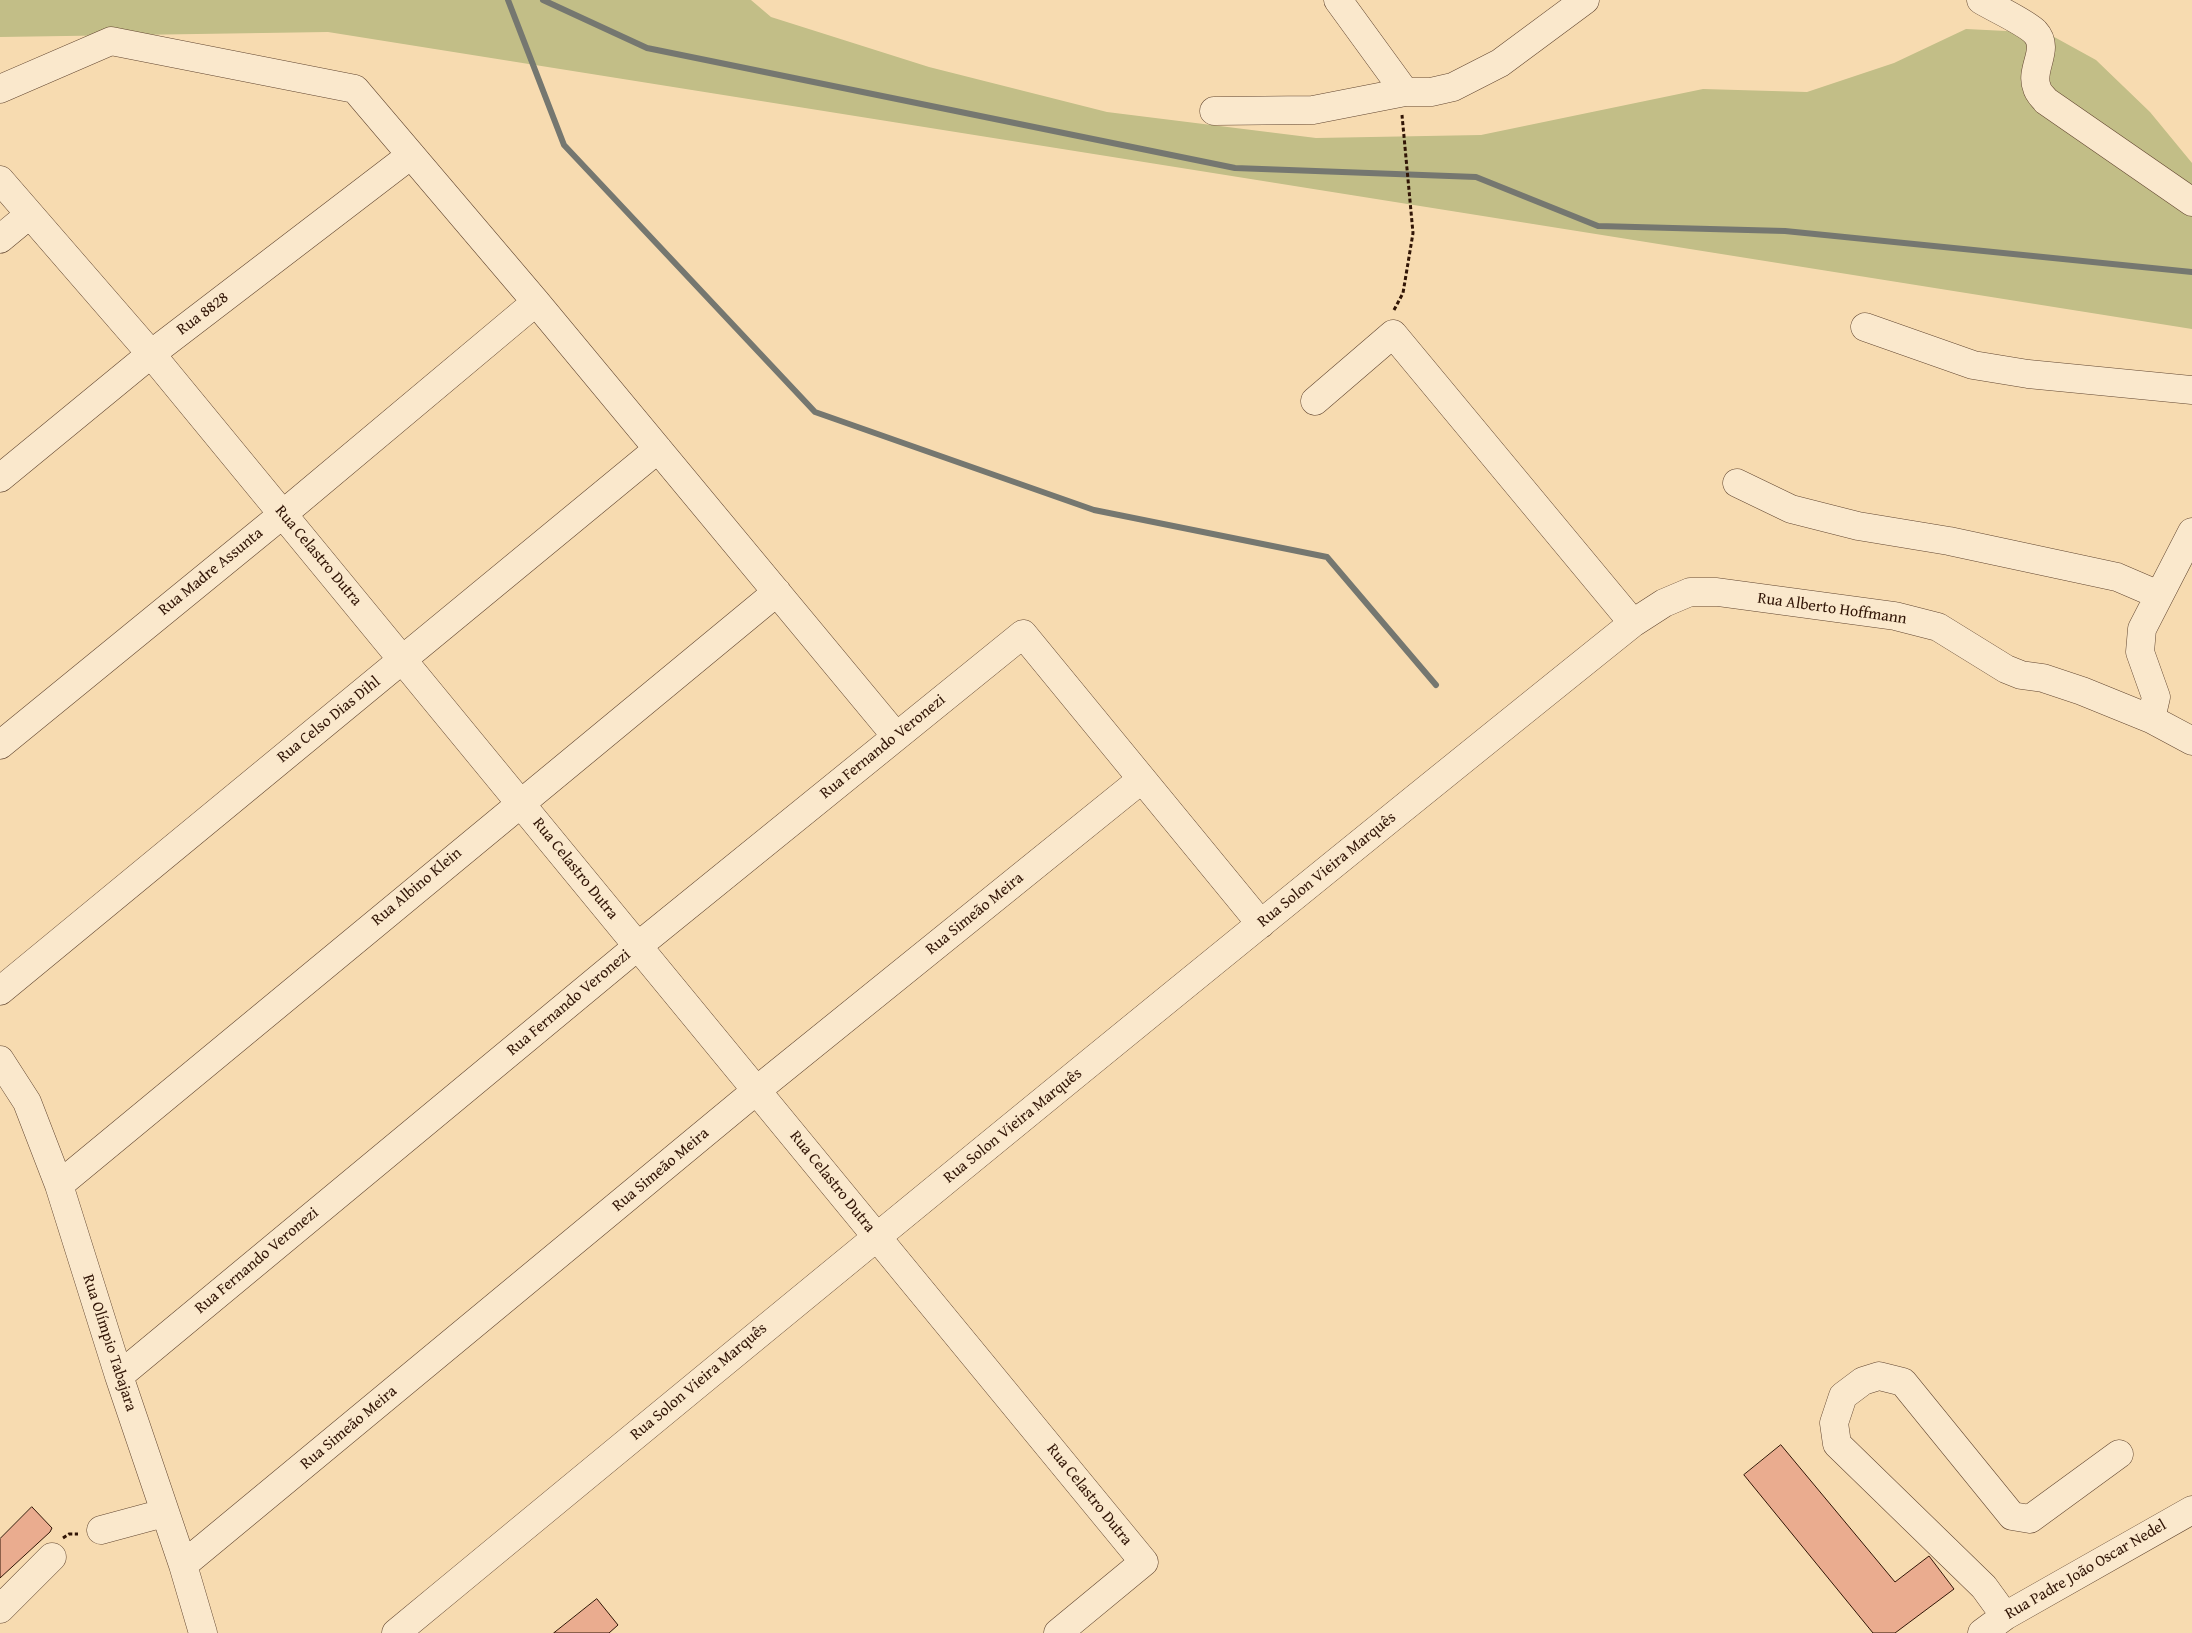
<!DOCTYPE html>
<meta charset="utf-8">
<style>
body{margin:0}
canvas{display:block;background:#f7dbb0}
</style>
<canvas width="2192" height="1633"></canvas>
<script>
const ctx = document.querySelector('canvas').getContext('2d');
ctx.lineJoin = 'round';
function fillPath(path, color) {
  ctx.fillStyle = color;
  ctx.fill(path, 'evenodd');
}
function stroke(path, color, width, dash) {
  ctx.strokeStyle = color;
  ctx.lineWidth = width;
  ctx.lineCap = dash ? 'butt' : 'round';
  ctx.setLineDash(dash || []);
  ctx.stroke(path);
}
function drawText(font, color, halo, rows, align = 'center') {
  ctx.font = font + ' "Gentium Book Plus",serif';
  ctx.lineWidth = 5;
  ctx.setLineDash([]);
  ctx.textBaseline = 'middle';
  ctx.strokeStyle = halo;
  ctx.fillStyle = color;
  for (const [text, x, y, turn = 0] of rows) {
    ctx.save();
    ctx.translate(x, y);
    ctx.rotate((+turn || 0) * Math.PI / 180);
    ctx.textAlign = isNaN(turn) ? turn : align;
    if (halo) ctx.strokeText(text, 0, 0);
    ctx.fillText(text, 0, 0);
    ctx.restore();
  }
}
fillPath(new Path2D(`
 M0 0H751L771 17 929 67 1107 112 1316 138 1481 135 1703 89 1807 92 1894 63 1966 29 2047 33 2096 60 2150 112 2192 163V329L328 32 0 37Z`), '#c2be87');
stroke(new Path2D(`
 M508 0 564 145 815 412 1094 510 1327 557 1436 685
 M543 0 647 48 1235 168 1476 177 1598 226 1785 231 2192 272`), '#757770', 6);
const building = new Path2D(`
 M1781 1445 1895 1582 1929 1556 1954 1589 1895 1633H1873L1744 1475Z
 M32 1507 52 1528 50 1532 0 1578V1539Z
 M597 1599 618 1625 609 1633H554Z`);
fillPath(building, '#eaac8f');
stroke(building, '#311506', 1);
const minor = new Path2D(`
 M1338 0 1405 92
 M1981 0C1994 8 2025 22 2035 32 2051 49 2029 69 2037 88 2038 93 2043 97 2046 101L2192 202
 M0 89 111 41 355 89 536 302 896 736
 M1214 111 1313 110 1405 92H1431L1453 87 1500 63 1585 0
 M0 180 151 354 1144 1562 1058 1633
 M0 239 29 215
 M1865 327 1973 365 2028 374 2192 390
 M1315 401 1393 334 1633 623
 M0 478 151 354 411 155
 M1737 483 1791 509 1858 526 1949 541 2117 577 2159 595
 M2151 719 2156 697 2140 652 2142 629 2192 532
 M0 745 283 514 536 302
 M0 991 658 449
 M0 1060 27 1102 59 1185 119 1376 183 1565 203 1633
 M59 1185 777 592
 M119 1376 638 946 1023 634 1261 924
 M101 1530 164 1513
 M183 1565 757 1090 1142 779
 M0 1609 52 1557
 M2005 1616 1984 1587 1837 1444 1834 1423 1843 1396 1863 1381 1879 1376 1903 1382 2012 1516 2030 1519 2119 1454
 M396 1633C806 1294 1218 956 1633 623L1664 603 1690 592H1717L1895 616 1938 627 2006 669 2021 675 2043 678 2082 691 2151 719 2192 741
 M1982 1633 2005 1616 2192 1510`);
stroke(minor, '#624630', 29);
stroke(new Path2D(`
 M1394 310 1403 293 1413 233 1402 115
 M63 1538 69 1534H78`), '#311506', 3, [4, 2.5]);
stroke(minor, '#fae8cc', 28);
drawText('16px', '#311506', '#fae8cc', [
 ["Rua 8828",203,314,-37],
 ["Rua Celastro Dutra",318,556,50],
 ["Rua Madre Assunta",211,572,-39],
 ["Rua Alberto Hoffmann",1832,609,8],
 ["Rua Celso Dias Dihl",329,720,-39],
 ["Rua Fernando Veronezi",883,747,-39],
 ["Rua Celastro Dutra",575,869,51],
 ["Rua Solon Vieira Marquês",1327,870,-39],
 ["Rua Albino Klein",417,887,-40],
 ["Rua Simeão Meira",975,914,-39],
 ["Rua Fernando Veronezi",569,1003,-40],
 ["Rua Solon Vieira Marquês",1013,1126,-39],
 ["Rua Simeão Meira",661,1170,-40],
 ["Rua Celastro Dutra",832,1182,51],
 ["Rua Fernando Veronezi",257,1261,-40],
 ["Rua Olímpio Tabajara",109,1343,72],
 ["Rua Solon Vieira Marquês",699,1382,-40],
 ["Rua Simeão Meira",349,1428,-40],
 ["Rua Celastro Dutra",1089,1495,51],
 ["Rua Padre João Oscar Nedel",2086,1570,-30]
]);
</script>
